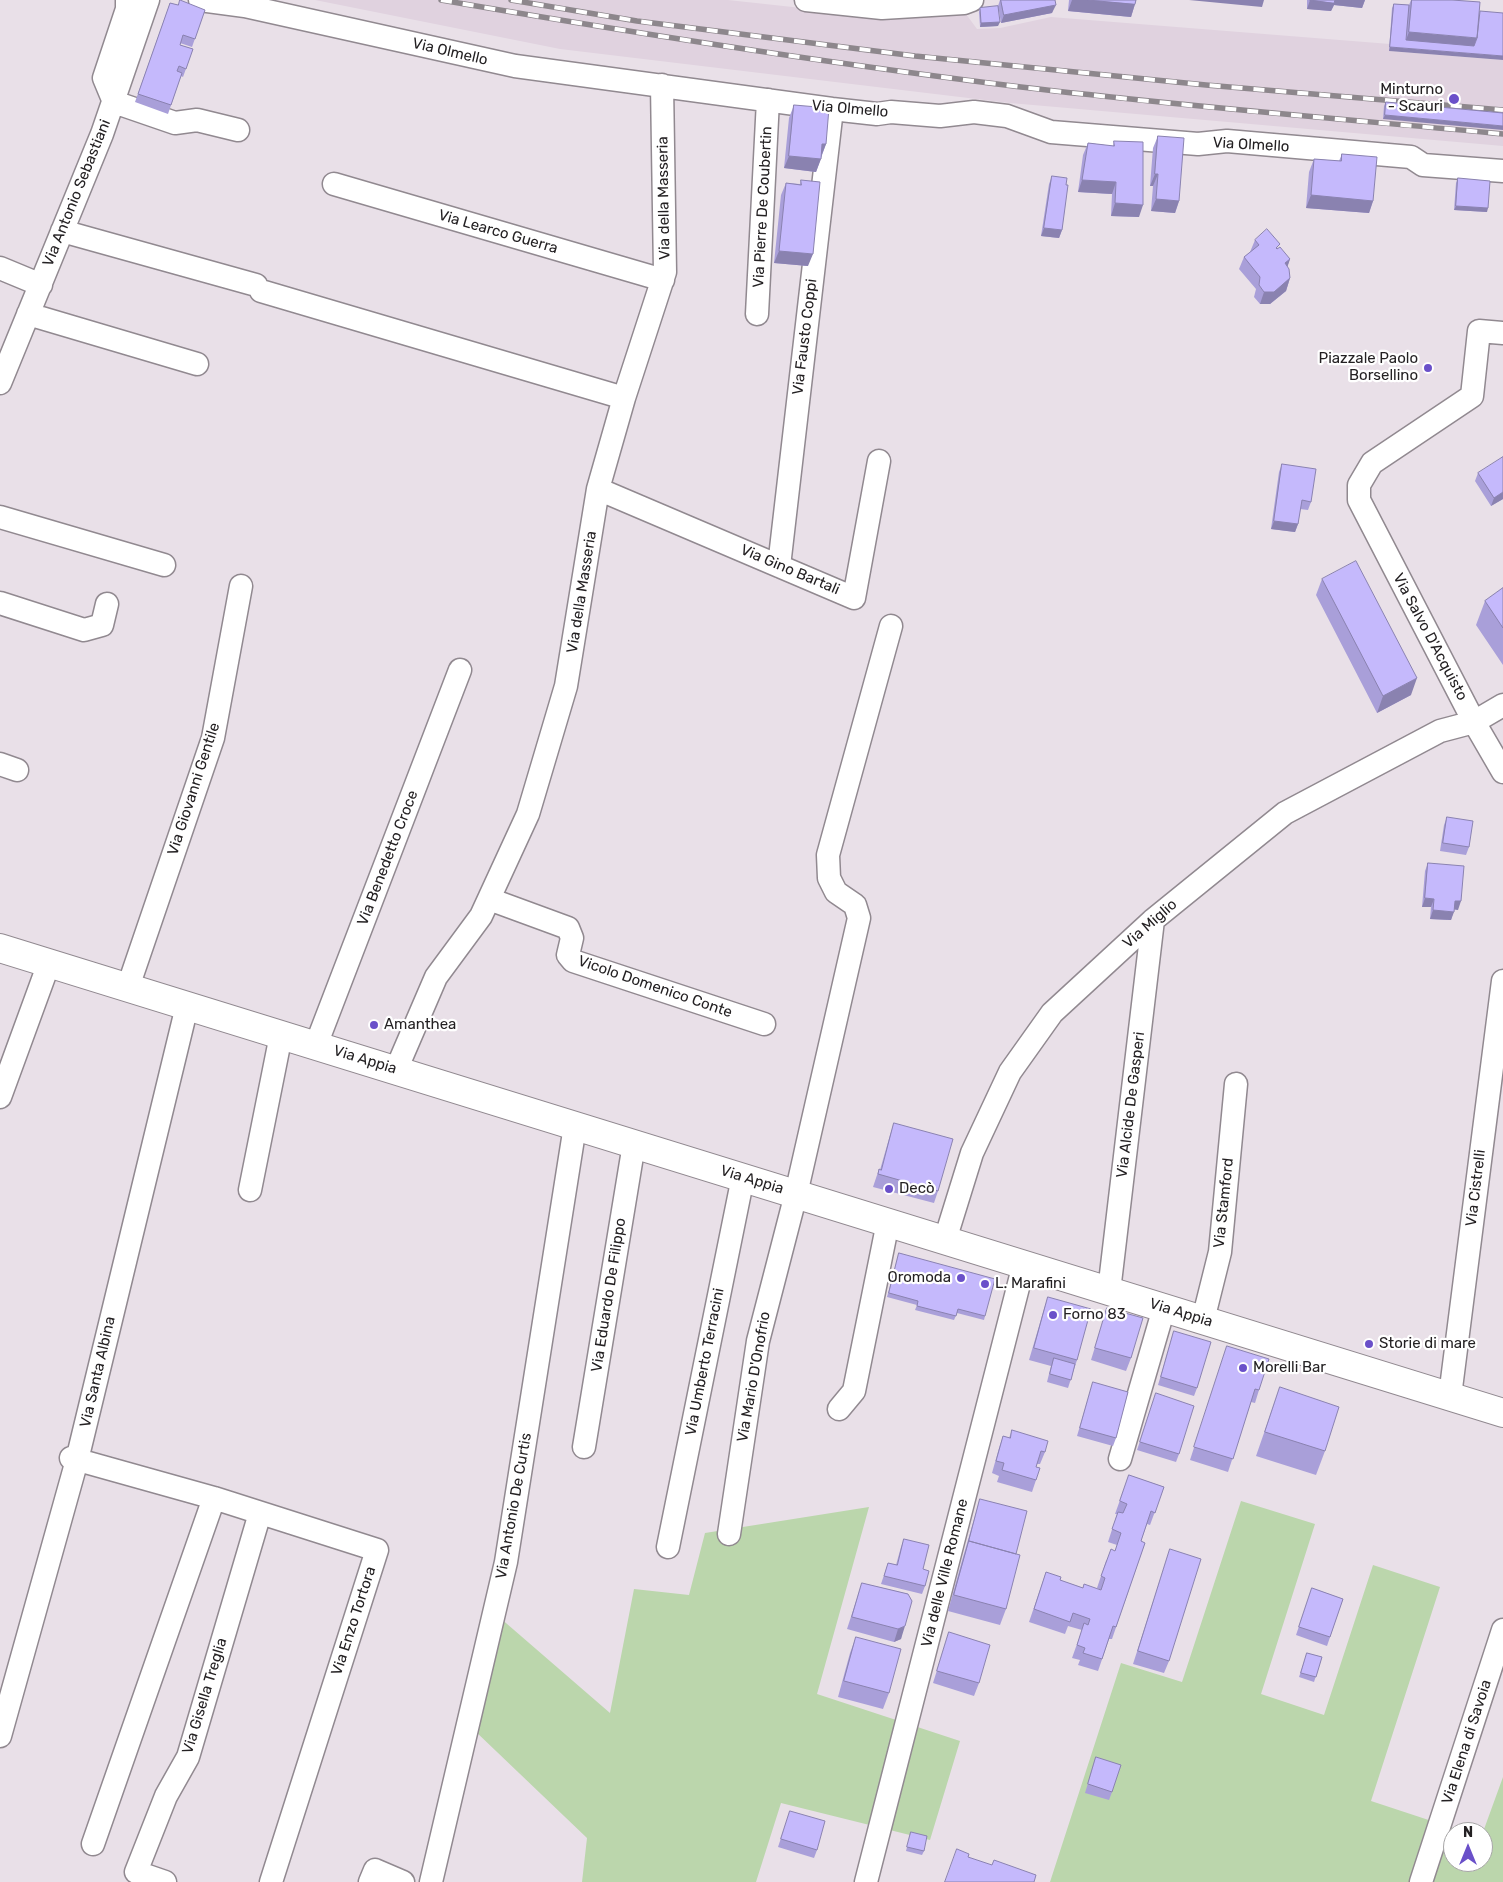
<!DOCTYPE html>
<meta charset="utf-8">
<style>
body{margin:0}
#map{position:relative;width:1503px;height:1882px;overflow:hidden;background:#e9e0e8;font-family:Rubik,sans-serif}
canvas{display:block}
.north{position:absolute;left:1443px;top:1822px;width:50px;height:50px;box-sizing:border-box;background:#fff;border:1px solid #a7a6a7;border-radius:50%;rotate:0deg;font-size:14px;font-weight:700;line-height:20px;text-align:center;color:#242123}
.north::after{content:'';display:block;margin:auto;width:18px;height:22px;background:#6a50c9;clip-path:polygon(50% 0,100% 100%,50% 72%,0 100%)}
</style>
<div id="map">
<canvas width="1503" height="1882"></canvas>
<div class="north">N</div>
</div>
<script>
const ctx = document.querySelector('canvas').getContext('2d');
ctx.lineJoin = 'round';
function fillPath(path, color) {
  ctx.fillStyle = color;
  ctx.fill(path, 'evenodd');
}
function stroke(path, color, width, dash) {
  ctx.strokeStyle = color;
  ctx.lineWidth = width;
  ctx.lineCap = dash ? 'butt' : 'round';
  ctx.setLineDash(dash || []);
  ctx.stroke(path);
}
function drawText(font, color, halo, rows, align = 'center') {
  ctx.font = font + ' Rubik,sans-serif';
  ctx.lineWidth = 4.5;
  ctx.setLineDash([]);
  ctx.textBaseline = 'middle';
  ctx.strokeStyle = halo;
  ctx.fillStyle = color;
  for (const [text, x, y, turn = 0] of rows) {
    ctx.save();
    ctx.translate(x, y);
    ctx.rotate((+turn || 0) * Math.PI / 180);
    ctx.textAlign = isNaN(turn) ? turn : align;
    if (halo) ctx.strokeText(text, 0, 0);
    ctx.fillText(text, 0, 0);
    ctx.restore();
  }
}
fillPath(new Path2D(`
 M315 0H728L885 17 966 14 977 29 1000 28 1051 17 1390 44 1389 51 1503 60V146L1010 103 560 49Z`), '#e0d2df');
fillPath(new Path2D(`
 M1241 1501 1315 1524 1261 1694 1324 1715 1373 1565 1440 1587 1371 1801 1465 1832H1453V1862H1483V1832L1503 1777V1882H1050L1121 1663 1182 1682Z
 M869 1507 817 1694 960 1741 930 1840 781 1803 756 1882H582L587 1838 474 1730 499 1617 610 1713 634 1589 689 1595 705 1533Z`), '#bbd6ac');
const minor = new Path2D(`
 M127 0V9L104 78 114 102 175 123 197 120 238 130
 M200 0 245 6 515 66 832 109 877 114 891 112 940 116 974 112 1007 116 1051 132 1198 144 1227 141 1411 157 1423 165 1503 171
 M806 0 882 8 964 3 972 0
 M334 184 663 280
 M62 231 256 285
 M0 268 41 285
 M261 291 624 398
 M28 314 197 364
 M757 314 768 100
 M1503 333 1479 331 1472 396 1372 463 1359 485V500L1474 722 1503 772
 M0 383 102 134 148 0
 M598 489 854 598 879 461
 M0 517 164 565
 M779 566 832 109
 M0 603 84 630 102 625 107 604
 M0 764 17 770
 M489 899 568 928 572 938 568 955 573 961 764 1024
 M128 987 213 738 241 586
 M316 1045 460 670
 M396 1070 436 977 481 916 528 814 566 686 598 489 624 398 665 272 662 85
 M0 1097 49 963
 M250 1190 281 1035
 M945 1240 972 1153 1010 1072 1052 1013 1153 920 1285 813 1440 731 1474 722 1503 705
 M1109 1291 1153 920
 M1203 1320 1220 1252 1236 1084
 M1450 1396 1503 981
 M839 1409 854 1391 888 1222
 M584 1447 634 1144
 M71 1458 214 1498 377 1550 271 1882
 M1120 1459 1164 1308
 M729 1534 758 1341 796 1194 859 918 855 905 836 892 829 878 828 855 891 626
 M668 1547 743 1177
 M0 1736 77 1460 187 1006
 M93 1844 214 1498
 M165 1882 136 1872 166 1796 188 1757 260 1513
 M370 1882 375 1870 403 1882
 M431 1882 506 1562 575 1126
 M866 1882 1024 1264
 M1421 1882 1503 1630`);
const major = new Path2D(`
 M0 948 1503 1413`);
stroke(minor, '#918990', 25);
stroke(major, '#918990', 30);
stroke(minor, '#fff', 22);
stroke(major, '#fff', 28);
const rail = new Path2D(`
 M441 0C634 33 827 63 1021 87 1181 106 1342 119 1503 134
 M511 0 637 21 915 56 1206 85 1503 110`);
stroke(rail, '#8d878c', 5.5);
stroke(rail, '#fff', 4, [11]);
fillPath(new Path2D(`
 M1000 0H1055L1052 13 1001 23 999 11 998 26 980 27 979 12 980 8 998 6Z
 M1069 0H1136L1135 4 1131 17 1068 11Z
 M1307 0H1365L1362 8 1334 5 1331 11 1307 9Z
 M1411 0H1412L1480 2 1389 51 1392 8 1394 4 1409 5Z
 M170 3 178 5 205 10 192 47 180 43V45L193 49 183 77 181 76 168 114 135 102Z
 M1386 102 1503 113 1383 119 1384 106Z
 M794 105 826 144 816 172 784 168 789 118Z
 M1158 136 1179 201 1175 213 1151 211 1153 186H1150L1153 148Z
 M1114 141 1139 217 1111 216 1112 194 1078 192 1083 155 1088 143 1113 146Z
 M1342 154 1373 201 1369 213 1306 208 1309 172 1314 159 1339 161Z
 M1052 176 1062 230 1059 238 1041 236 1049 184Z
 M1458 178 1487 212 1454 210 1456 183Z
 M801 180 808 266 774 263 781 195 786 183 800 184Z
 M1255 240 1278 248 1290 259 1287 267 1290 278 1286 291 1270 304H1260L1254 297 1256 289 1239 269 1244 257 1250 252Z
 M1282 464 1311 502 1308 510 1300 509 1298 524 1295 532 1271 529 1279 472Z
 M1478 473 1503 499 1491 506 1475 481Z
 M1322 579 1411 695 1377 713 1316 595Z
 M1503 588V665L1476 625 1485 601Z
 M1447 817 1469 847 1466 855 1440 851 1444 825Z
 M1428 863 1458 910 1454 909 1451 920 1430 919 1431 907H1422L1425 871Z
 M894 1123 938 1191 934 1203 873 1187 879 1169 880 1170 890 1135Z
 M899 1253 985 1316 984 1320 957 1313 954 1320 915 1310 917 1305 887 1297Z
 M1048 1297 1077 1360 1068 1388 1047 1382 1051 1366 1029 1360 1044 1309Z
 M1107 1308 1131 1358 1126 1371 1091 1360Z
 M1174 1331 1197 1388 1194 1396 1158 1385Z
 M1227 1346 1259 1390 1255 1403 1251 1402 1228 1472 1190 1460Z
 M1093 1382 1116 1438 1113 1446 1077 1436Z
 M1280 1387 1325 1451 1316 1475 1256 1456Z
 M1156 1393 1179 1454 1176 1462 1137 1450Z
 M1012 1430 1045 1452 1040 1464H1037L1036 1467V1480L1032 1492 997 1482 999 1476 992 1473 999 1448 1003 1436 1009 1438Z
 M1129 1475 1164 1487 1150 1525 1147 1524 1141 1541 1145 1543 1112 1639H1109L1098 1671 1078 1665 1080 1660 1072 1658 1082 1630 1068 1626 1065 1634 1029 1622 1046 1572 1060 1580 1083 1588 1101 1590 1097 1588 1106 1561 1115 1551 1117 1545 1108 1542 1117 1514H1115Z
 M980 1499 1016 1554 1006 1609 1000 1625 948 1611 963 1557Z
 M904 1539 925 1586 922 1594 881 1584 888 1563 896 1565 901 1547Z
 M1170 1549 1169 1661 1164 1673 1133 1664Z
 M862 1583 908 1594 901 1639 894 1642 847 1629Z
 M1312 1588 1343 1599 1327 1646 1296 1635Z
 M949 1632 979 1683 974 1696 933 1683Z
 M856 1637 889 1693 883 1709 838 1697 850 1653Z
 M1307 1653 1322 1657 1314 1682 1299 1677Z
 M1096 1757 1112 1792 1109 1800 1085 1793Z
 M790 1811 817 1850 814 1858 778 1847Z
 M911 1832 924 1851 922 1855 906 1851Z`), '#a99fd9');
fillPath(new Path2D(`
 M1072 0H1088L1135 4 1131 17 1068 11Z
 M1189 0H1264L1262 7Z
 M1310 0H1365L1362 8 1334 5 1331 11 1307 9Z
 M1056 5 1052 13 1001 23 1004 15Z
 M1000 22 998 26 980 27 981 23Z
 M1409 32 1477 38 1473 50 1404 45Z
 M1390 47 1503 56V60L1389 51Z
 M1385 115 1503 126V130L1383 119Z
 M822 144H826L821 157 818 156Z
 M789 156 821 159 816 172 784 168Z
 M1155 174H1158L1153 186H1150Z
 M1082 180 1116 182 1112 194 1078 192Z
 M1311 195 1373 201 1369 213 1306 208Z
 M1156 199 1179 201 1175 213 1151 211Z
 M1115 203 1143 205 1139 217 1111 216Z
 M1456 206 1488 208 1487 212 1454 210Z
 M1044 228 1062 230 1059 238 1041 236Z
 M779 251 813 254 808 266 774 263Z
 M1290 259 1286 271 1285 263Z
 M1290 278 1286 291 1270 304H1260L1264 292Z
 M1503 492V499L1491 506 1494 498Z
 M1274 521 1298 524 1295 532 1271 529Z
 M1417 678 1411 695 1377 713 1383 696Z
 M1425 898 1434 899 1431 907H1422Z
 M1455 901H1461L1458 910 1452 909Z
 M1433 910 1454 912 1451 920 1430 919Z
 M905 1626 901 1639 894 1642 898 1629Z`), '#8a82b0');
const building = new Path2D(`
 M180 0 205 10 195 39 183 35 180 45 193 49 186 69 179 66 177 71 182 73 171 105 138 94 170 3 178 5Z
 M1001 0H1055L1056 5 1004 15Z
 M1088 0H1136L1135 4Z
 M1310 0H1335L1334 3Z
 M1412 0H1452L1480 2 1477 38 1409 32Z
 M1394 4 1409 5 1406 40 1474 46 1477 38 1480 11 1503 13V56L1390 47Z
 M998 6 1000 22 981 23 980 8Z
 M1386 102 1503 113V126L1385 115Z
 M794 105 829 108 826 144H822L821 159 789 156Z
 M1158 136 1184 138 1179 201 1156 199 1158 174H1155Z
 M1114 141 1143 142V205L1115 203 1116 182 1082 180 1088 143 1114 146Z
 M1342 154 1377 157 1373 201 1311 195 1314 159 1341 161Z
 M1052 176 1067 178 1066 185H1068L1062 230 1044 228Z
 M1458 178 1490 181 1488 208 1456 206Z
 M801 180 820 182 813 254 779 251 786 183 801 185Z
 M1267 229 1280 244 1276 248 1277 249 1280 247 1290 259 1285 263 1289 269 1290 278 1274 292H1264L1259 285 1260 277 1244 257 1259 245 1255 240Z
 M1503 457V492L1494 498 1478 473Z
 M1282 464 1316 469 1311 502 1302 500 1298 524 1274 521Z
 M1356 561 1417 678 1383 696 1322 579Z
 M1503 588V628L1485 601Z
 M1447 817 1473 821 1469 847 1443 843Z
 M1428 863 1464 866 1461 901H1455L1454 912 1433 910 1434 899 1425 898Z
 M894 1123 953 1139 938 1191 878 1174 879 1169 881 1170Z
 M899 1253 995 1279 985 1316 958 1309 956 1316 917 1306 918 1301 889 1293Z
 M1048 1297 1091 1309 1077 1360 1034 1348Z
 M1107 1308 1143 1318 1131 1358 1095 1348Z
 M1174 1331 1211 1342 1197 1388 1161 1377Z
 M1227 1346 1269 1359 1259 1390 1255 1389 1233 1459 1194 1447Z
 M1054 1358 1075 1364 1071 1380 1050 1374Z
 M1093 1382 1128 1392 1116 1438 1080 1428Z
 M1280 1387 1339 1407 1325 1451 1265 1432Z
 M1156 1393 1194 1406 1179 1454 1140 1442Z
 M1012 1430 1048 1441 1045 1452 1041 1451 1036 1467 1040 1468 1036 1480 1002 1470 1004 1463 996 1461 1003 1436 1010 1438Z
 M1129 1475 1164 1487 1155 1513 1151 1511 1141 1541 1145 1543 1116 1627 1113 1626 1102 1659 1083 1653 1085 1648 1077 1645 1084 1623 1088 1625 1090 1619 1073 1613 1070 1622 1034 1609 1046 1572 1061 1577 1060 1580 1083 1588 1084 1584 1101 1590 1105 1578 1101 1576 1111 1549 1115 1551 1121 1533 1112 1529 1118 1512 1123 1513 1127 1504 1120 1501Z
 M980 1499 1027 1511 1016 1554 969 1541Z
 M904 1539 929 1545 923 1569 929 1571 925 1586 884 1576 888 1563 897 1565Z
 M969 1541 1020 1555 1006 1609 954 1595Z
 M1170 1549 1201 1559 1169 1661 1138 1651Z
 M862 1583 908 1594 912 1601 905 1626 898 1629 852 1617Z
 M1312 1588 1343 1599 1330 1637 1299 1627Z
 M949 1632 990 1645 979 1683 937 1671Z
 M856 1637 901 1649 889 1693 844 1681Z
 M1307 1653 1322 1657 1316 1677 1301 1673Z
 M1096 1757 1121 1765 1112 1792 1088 1784Z
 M790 1811 825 1821 817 1850 781 1839Z
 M911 1832 927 1836 924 1851 907 1847Z
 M957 1849 969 1854 968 1857 992 1865 994 1860 1036 1875 1034 1882H945Z`);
fillPath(building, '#c5b9fc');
stroke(building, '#8a82b0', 1);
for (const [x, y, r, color] of [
 [1454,99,6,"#6a50c9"],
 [1428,368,5,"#6a50c9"],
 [374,1025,5,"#6a50c9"],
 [889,1189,5,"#6a50c9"],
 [961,1278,5,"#6a50c9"],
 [985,1284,5,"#6a50c9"],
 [1053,1315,5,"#6a50c9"],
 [1369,1344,5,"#6a50c9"],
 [1243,1368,5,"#6a50c9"]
]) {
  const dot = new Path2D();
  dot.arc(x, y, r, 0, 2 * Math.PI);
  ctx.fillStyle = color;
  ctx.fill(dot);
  stroke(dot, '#fff', 2);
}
drawText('15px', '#242123', '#fff', [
 ["Via Olmello",450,52,13],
 ["Via Olmello",850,109,5],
 ["Via Olmello",1251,145,3],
 ["Via Antonio Sebastiani",77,193,-68],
 ["Via della Masseria",664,198,-91],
 ["Via Pierre De Coubertin",763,207,-87],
 ["Via Learco Guerra",498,232,16],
 ["Via Fausto Coppi",805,337,-83],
 ["Via Gino Bartali",790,570,23],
 ["Via della Masseria",582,592,-81],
 ["Via Salvo D'Acquisto",1430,637,62],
 ["Via Giovanni Gentile",194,789,-72],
 ["Via Benedetto Croce",388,858,-69],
 ["Via Miglio",1150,924,-41],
 ["Vicolo Domenico Conte",655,987,19],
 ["Via Appia",365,1060,17],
 ["Via Alcide De Gasperi",1131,1105,-83],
 ["Via Appia",752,1180,17],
 ["Via Cistrelli",1476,1188,-83],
 ["Via Stamford",1224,1203,-84],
 ["Via Eduardo De Filippo",609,1295,-81],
 ["Via Appia",1181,1313,17],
 ["Via Umberto Terracini",705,1362,-79],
 ["Via Santa Albina",98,1372,-77],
 ["Via Mario D'Onofrio",754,1377,-80],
 ["Via Antonio De Curtis",514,1506,-80],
 ["Via delle Ville Romane",945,1573,-76],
 ["Via Enzo Tortora",354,1621,-72],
 ["Via Gisella Treglia",205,1696,-73],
 ["Via Elena di Savoia",1467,1742,-72]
]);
drawText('15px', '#242123', '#fff', [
 ["Minturno",1443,90,"right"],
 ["- Scauri",1443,107,"right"],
 ["Piazzale Paolo",1418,359,"right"],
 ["Borsellino",1418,376,"right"],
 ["Amanthea",384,1025],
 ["Decò",899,1189],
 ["Oromoda",951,1278,"right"],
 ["L. Marafini",995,1284],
 ["Forno 83",1063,1315],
 ["Storie di mare",1379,1344],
 ["Morelli Bar",1253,1368]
], 'left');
</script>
